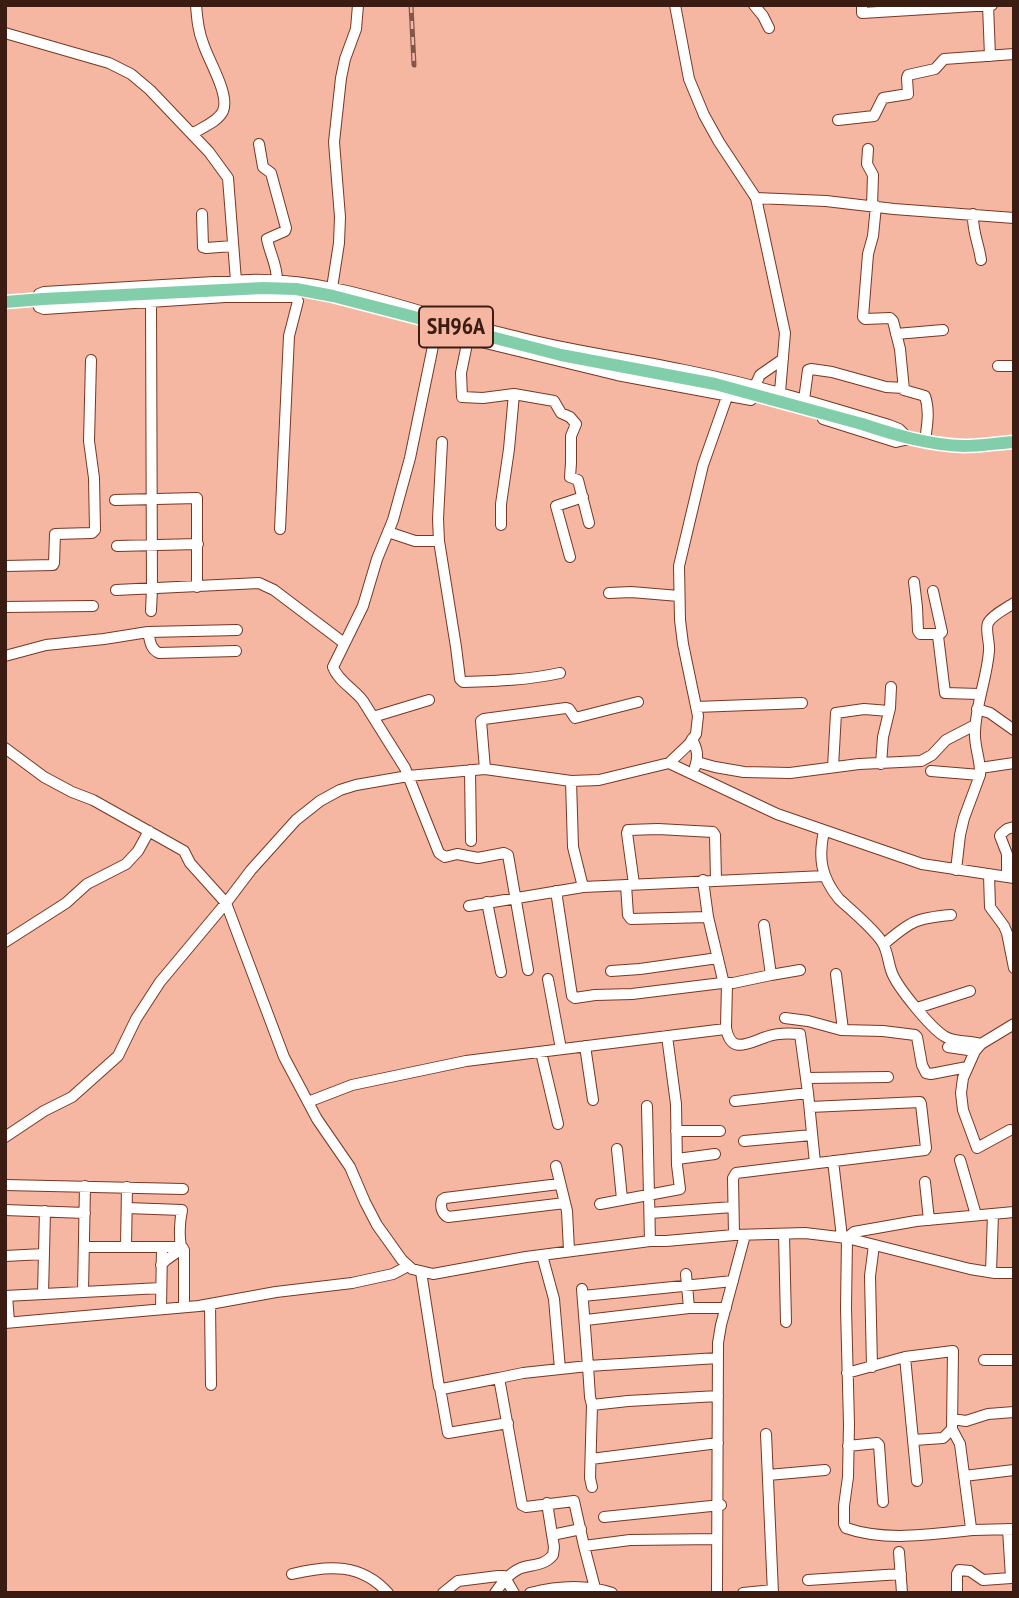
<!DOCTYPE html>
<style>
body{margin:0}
#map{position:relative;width:1019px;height:1598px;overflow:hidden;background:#f5b6a2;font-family:"PT Sans Narrow",sans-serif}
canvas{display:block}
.frame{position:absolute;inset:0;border:7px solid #3a1c13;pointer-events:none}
</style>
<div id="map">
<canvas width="1019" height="1598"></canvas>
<div class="frame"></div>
</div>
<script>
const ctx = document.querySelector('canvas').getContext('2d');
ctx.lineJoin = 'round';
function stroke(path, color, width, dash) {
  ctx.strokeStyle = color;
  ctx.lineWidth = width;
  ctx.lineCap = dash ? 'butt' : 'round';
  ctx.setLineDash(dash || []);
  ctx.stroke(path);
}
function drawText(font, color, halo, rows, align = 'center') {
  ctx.font = font + ' "PT Sans Narrow",sans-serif';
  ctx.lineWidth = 5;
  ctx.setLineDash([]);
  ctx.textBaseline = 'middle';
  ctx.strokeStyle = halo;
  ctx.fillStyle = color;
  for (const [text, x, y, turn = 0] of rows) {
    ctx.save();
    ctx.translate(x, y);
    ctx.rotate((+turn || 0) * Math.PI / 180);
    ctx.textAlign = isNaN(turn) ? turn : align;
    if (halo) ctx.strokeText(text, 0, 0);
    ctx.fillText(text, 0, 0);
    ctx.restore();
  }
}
const minor = new Path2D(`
 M675 5 689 79 704 115 719 142 756 198 785 333 780 392
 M754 5 763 16 769 28
 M862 5V13L992 5
 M988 5 990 56
 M5 33 109 63 131 74 150 90 209 152 228 178 236 281
 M838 120 874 116 883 98 908 94 907 78 908 75 935 69 944 59 1014 54
 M192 134C201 128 218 122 223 111 230 94 208 60 203 43 198 31 197 18 196 5
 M259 144 263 167 271 173 286 228 285 231 267 239C270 254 277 265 277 280
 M868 149 867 164 873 175 872 206
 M756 198 826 201 894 209 1014 218
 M876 206 873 236 868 254 863 317 865 319 890 318 893 321 900 349 904 390 925 396C930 411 927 426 925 441
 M202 214 203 247 206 248 233 246
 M973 214C972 231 979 244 981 260
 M332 288 339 243 340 217 334 142 341 78 345 59 356 29 358 5
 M439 317 410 458 393 520 377 559 363 606 333 667C338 681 354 689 363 701L405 768 439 853 445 857 457 854 478 858 504 853 508 855 528 970
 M436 331 617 375 751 400
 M896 334 943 330
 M468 339 461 373 462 397 483 398 514 394 554 401 561 413 570 417 576 424 571 436V463L570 477 578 480 589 523
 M998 366H1014
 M755 386 760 375 783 359
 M804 400 808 370 811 369 832 372 886 387 904 388
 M823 419 896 442 909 439
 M442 442 438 519 439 541 456 647 460 679 463 682C496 681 528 680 560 673
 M115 500 197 498V587
 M501 525V504L509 449 514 394
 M280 529 289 336 298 301 295 297H225L44 309 39 307C37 303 36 298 39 294L44 292 248 280C314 278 377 298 440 317 467 325 495 331 522 338 577 352 634 359 689 371 757 385 823 405 889 425L899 429 906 436
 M388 532 415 541H439
 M117 546 198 544
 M570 557 556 506 583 497
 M5 566 53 565 54 563 55 534 92 533 95 530 94 478 89 441 91 360
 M914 582 917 607 918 631 920 634H935L938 636 945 693 979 694
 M116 590 259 583 274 590 344 643
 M933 591 942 632 938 636
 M609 593 631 592 679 596
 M5 607 93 606
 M151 611 152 589 151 301
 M148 632C150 640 150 649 159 653L236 651
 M5 656 46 645 104 639 148 632 237 630
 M696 707 802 703
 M977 709 990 713 1014 730
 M373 717 429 700
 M692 739C697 749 699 756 695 767
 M5 748 44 777 72 792 93 800 184 851 190 863 226 903 284 1057 317 1119 350 1167 365 1202 377 1225 402 1260 412 1269 433 1274 526 1257 650 1241H666L734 1235 805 1233 847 1238 970 1269 995 1273H1014
 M697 762 715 767 744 772 790 773 859 764 921 761 932 755 946 740 975 725
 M669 763 777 814 922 864 1014 878
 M881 764 883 737 890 708 891 687
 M833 767 836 713 864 709 889 711
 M980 768 1014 763
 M485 769 481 721 484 719 566 708 569 709 575 718 638 702
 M470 770 471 841
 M931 771 980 775
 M571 781 573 847 583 887 825 876
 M824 831C818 858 821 877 839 899 851 910 874 929 882 942 888 951 888 963 892 973 898 988 930 1027 944 1036 954 1043 969 1040 981 1044
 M956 870 960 835 964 818 980 775C981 760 974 747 975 732 976 703 987 678 989 651 990 642 985 631 988 623 992 615 1007 608 1014 603
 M989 875 990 907 1004 926 1007 933 1014 968
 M1007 877V854L1000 836 1001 834 1007 829 1014 827
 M634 884 627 833 628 830 658 829 713 832 715 835 716 880
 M626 885 628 915 631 919 708 917
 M556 891 572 996 575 998 595 995 632 994 722 983 723 980 708 917 703 880
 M487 902 501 972
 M469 906 583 887
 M764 925 771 975
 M5 942 66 903 87 884 126 864 138 851 149 831
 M884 944C911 921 916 918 951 915
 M611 971 640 969 718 958
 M836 974 843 1030
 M548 979 561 1049
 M723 983H733L771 975 800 970
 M917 1008 970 991
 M785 1018 808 1021 841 1030 883 1031 915 1035 917 1037 922 1065 926 1073 931 1074 967 1067
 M726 1028C731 1055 748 1043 766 1037 776 1033 789 1033 800 1034L808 1093 815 1163
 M585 1046 593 1100
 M948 1047 975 1051
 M541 1052 558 1124
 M806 1078 888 1077
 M735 1101 808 1093
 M308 1102 352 1085 466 1061 725 1029 726 1027 727 984
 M647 1106 650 1241
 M1010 1130 977 1148 963 1110 961 1093 963 1078 975 1051 981 1044 1014 1024
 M676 1131H720
 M5 1137 44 1111 72 1097 118 1056 136 1019 160 982 226 903 251 870 296 820 320 801 340 790 356 785 408 776 485 769 571 781 599 780 669 763 689 744 696 734 698 716 683 644 680 620 679 566 703 465 728 394 733 385
 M744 1141 812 1135
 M617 1149 622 1199
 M677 1159 715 1154
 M960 1160 976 1215
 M833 1161 842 1237
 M556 1166 567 1211 569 1250
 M925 1182 929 1220
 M559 1184 445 1198 442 1200C440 1207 442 1214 448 1217L565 1203
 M5 1185 183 1189
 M600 1204 680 1189 677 1165 676 1104 667 1036
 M127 1208 182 1210C180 1220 179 1236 181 1247
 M5 1210 85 1213
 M650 1213 733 1207
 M784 1234 786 1322
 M734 1235 733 1178 736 1173 925 1150 926 1148 921 1104 920 1102 810 1107
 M84 1247H181L184 1250V1307
 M126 1247 127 1187
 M542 1255 554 1299 560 1369
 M5 1256 44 1254
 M161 1265 166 1260 183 1248
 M421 1272 439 1387 442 1389 499 1378 522 1505 526 1507 574 1501 584 1546 595 1588
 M991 1272 993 1214
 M686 1274 689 1308
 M582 1289 588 1366 718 1358
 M83 1292 85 1186
 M43 1294 45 1211
 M5 1296 161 1288
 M7 1296 9 1322
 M583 1296 733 1281
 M210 1304 211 1385
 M161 1309 162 1247
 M586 1320 689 1308H726
 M5 1323 199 1306 276 1292 352 1283 393 1274 408 1266
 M905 1357 917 1481
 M984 1360H1014
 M872 1367 870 1276 874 1245
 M847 1373 905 1357 953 1351 952 1429 943 1438 914 1440
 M499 1378 523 1373 588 1366 590 1397 592 1405 590 1478 592 1487
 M440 1388 448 1433 508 1423
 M592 1405 628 1401 718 1396
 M952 1419 966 1421 988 1414 1014 1412
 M952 1429 960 1444 971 1528 973 1530 1014 1529
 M766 1434 773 1593
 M848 1446 877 1443 879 1445 883 1502
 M591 1459 718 1443
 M768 1475 825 1470
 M964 1476 1014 1470
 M604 1517 721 1505
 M973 1530C932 1534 886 1542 846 1528L844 1524V1506L848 1477 849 1424 846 1308 847 1238 854 1232 916 1221 1014 1212
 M552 1535 581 1529
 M584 1546 630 1540 717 1539
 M899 1552 902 1593
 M292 1574C329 1565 361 1563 388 1593
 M808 1580 901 1574
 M443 1593 458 1581 498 1576H504L514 1593
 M495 1593C502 1583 509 1573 521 1568 533 1564 544 1566 553 1555L554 1547 547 1503
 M530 1593C557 1586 586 1584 612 1593
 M717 1593 718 1343 721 1325 745 1235
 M743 1593 773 1590
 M957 1593V1574L959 1570 970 1571 983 1580 1011 1578 1008 1529`);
const major = new Path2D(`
 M5 302 43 299
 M862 424C895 435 929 445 964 446 981 446 997 443 1014 442`);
stroke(minor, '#793722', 12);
stroke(major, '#fff', 15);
stroke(minor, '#fff', 10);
stroke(major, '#83ceaa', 12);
const rail = new Path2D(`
 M411 5 414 65`);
stroke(rail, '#82574a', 5);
stroke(rail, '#f5b6a2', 2.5, [8]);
const majorBridge = new Path2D(`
 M43 299 263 288 296 289 333 296 561 355 715 384 862 424`);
stroke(majorBridge, '#fff', 15, []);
stroke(majorBridge, '#83ceaa', 12);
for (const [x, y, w] of [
 [456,327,74]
]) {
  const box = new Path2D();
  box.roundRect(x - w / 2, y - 20.5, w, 41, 5);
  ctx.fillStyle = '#f5b6a2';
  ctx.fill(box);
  stroke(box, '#3a1c13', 2);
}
drawText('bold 24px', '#3a1c13', null, [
 ["SH96A",456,327]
]);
</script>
